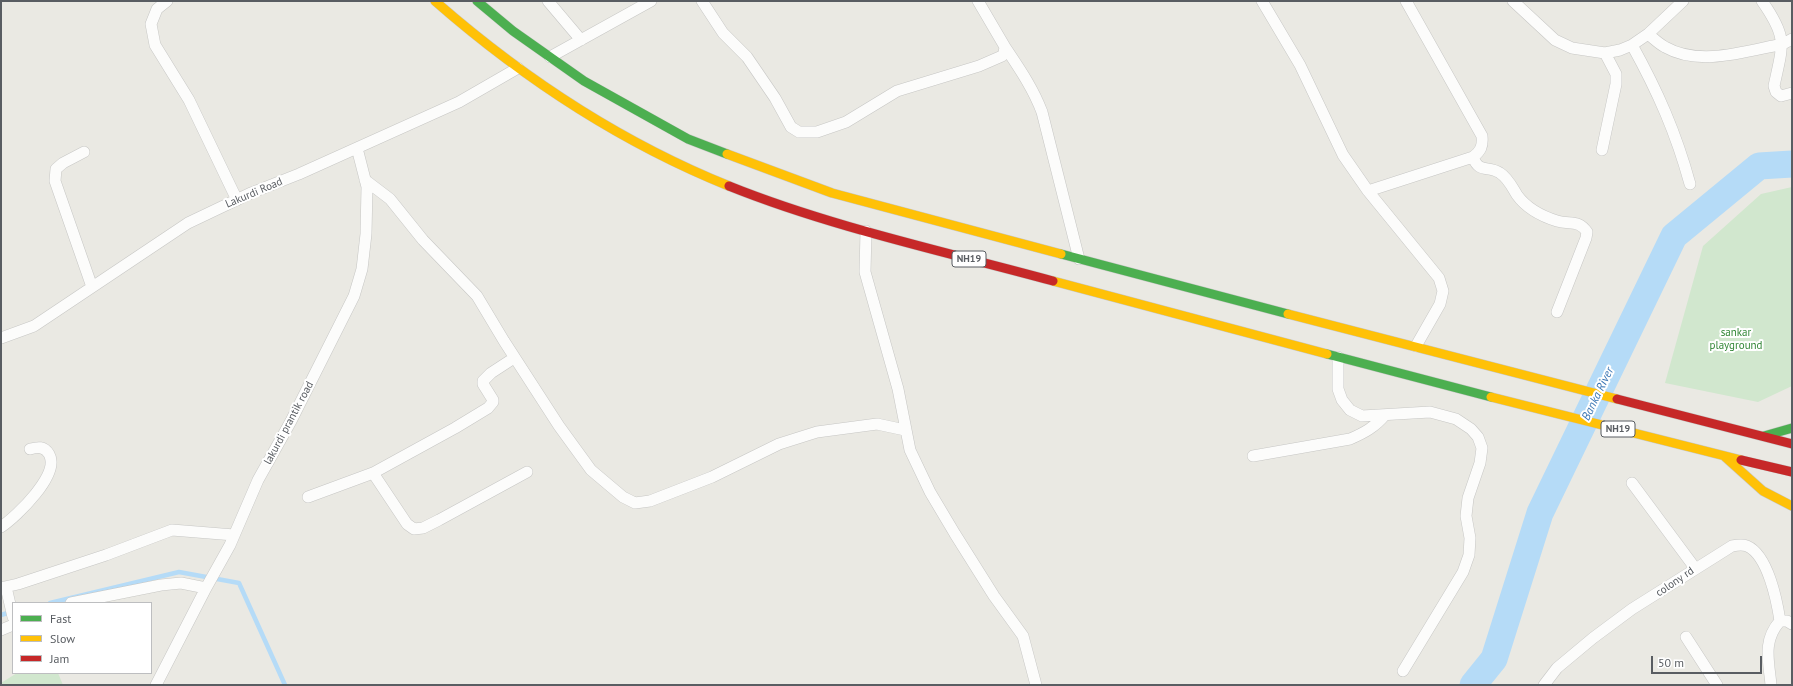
<!DOCTYPE html>
<style>
body{margin:0}
#map{position:relative;width:1793px;height:686px;overflow:hidden;background:#eae9e3;font-family:"PT Sans",sans-serif}
canvas{display:block}
.frame{position:absolute;inset:0;border:2px solid #595d62;pointer-events:none}
.legend{position:absolute;left:12px;top:602px;width:140px;height:72px;box-sizing:border-box;background:#fff;border:1px solid #bdbec0;margin:0;padding:5px 7px;list-style:none;font-size:12px;color:#595d62}
.legend li{display:flex;align-items:center;gap:8px;height:20px}
.legend b{width:20px;border:1px solid #bdbec0}
.scale{position:absolute;left:1651px;top:656px;width:111px;height:18px;box-sizing:border-box;border:2px solid #595d62;border-top:0;padding-left:5px;font-size:12px;line-height:14px;white-space:nowrap;color:#595d62;-webkit-text-stroke:3px #fff;paint-order:stroke}
</style>
<div id="map">
<canvas width="1793" height="686"></canvas>
<div class="frame"></div>
<ul class="legend">
<li><b style="height:5px;background:#4caf50"></b>Fast</li>
<li><b style="height:5px;background:#ffc107"></b>Slow</li>
<li><b style="height:5px;background:#c62828"></b>Jam</li>
</ul>
<div class="scale">50 m</div>
</div>
<script>
const ctx = document.querySelector('canvas').getContext('2d');
ctx.lineJoin = 'round';
function fillPath(path, color) {
  ctx.fillStyle = color;
  ctx.fill(path, 'evenodd');
}
function stroke(path, color, width, dash) {
  ctx.strokeStyle = color;
  ctx.lineWidth = width;
  ctx.lineCap = dash ? 'butt' : 'round';
  ctx.setLineDash(dash || []);
  ctx.stroke(path);
}
function drawText(font, color, halo, rows, align = 'center') {
  ctx.font = font + ' "PT Sans",sans-serif';
  ctx.lineWidth = 4;
  ctx.setLineDash([]);
  ctx.textBaseline = 'middle';
  ctx.strokeStyle = halo;
  ctx.fillStyle = color;
  for (const [text, x, y, turn = 0] of rows) {
    ctx.save();
    ctx.translate(x, y);
    ctx.rotate((+turn || 0) * Math.PI / 180);
    ctx.textAlign = isNaN(turn) ? turn : align;
    if (halo) ctx.strokeText(text, 0, 0);
    ctx.fillText(text, 0, 0);
    ctx.restore();
  }
}
fillPath(new Path2D(`
 M1792 187V386L1758 402 1665 383 1703 246 1761 194Z
 M17 673H58L63 685H1V683Z`), '#d1e7ce');
stroke(new Path2D(`
 M50 603 179 572 239 583 285 685
 M1 615 11 612`), '#b5dbf7', 4.5);
stroke(new Path2D(`
 M1473 685 1494 659 1540 513 1674 236 1759 166 1792 164`), '#b5dbf7', 27);
const street = new Path2D(`
 M167 1 157 9 151 24 155 45 189 100 237 200
 M548 1 581 40
 M702 1 723 33 747 57 775 98 791 127 799 132H817L846 122 897 91 979 66 1002 56 1004 53 1005 47 978 1
 M1262 1 1300 65 1343 155 1368 191 1439 278 1443 291 1440 304 1416 346
 M1513 1 1555 40 1572 48 1605 53 1620 50 1632 45 1648 34 1683 1
 M1762 1C1788 38 1783 44 1774 86L1776 92 1781 96 1792 93
 M1648 34C1653 38 1659 44 1665 47 1700 67 1746 51 1783 44L1792 39
 M1632 45C1658 92 1676 133 1690 184
 M1005 47C1019 68 1033 88 1042 112L1079 259
 M550 57 651 1
 M1602 150 1616 84V74L1605 53
 M84 152 63 163 56 169 55 181 92 287
 M1473 157C1479 174 1488 165 1500 173 1508 178 1512 187 1517 195 1527 209 1541 216 1557 221 1570 225 1578 219 1587 232L1586 238 1557 312
 M365 180 390 199 423 240 477 296 504 341 559 426 591 470 623 497 635 503 650 501 712 477 779 444 817 432 877 424 905 430
 M1368 191 1473 157C1481 151 1483 146 1482 136L1406 1
 M866 231 865 272 898 389 910 450 930 492 955 534 994 596 1023 636 1036 685
 M1 338 34 326 188 223 251 193 299 174 459 102 518 68
 M1338 357V389L1342 400 1350 410 1362 416 1430 412 1456 419 1471 429 1478 437 1482 448 1480 463 1468 498 1466 516 1470 538 1469 555 1463 572 1403 671
 M1253 456 1350 439C1364 433 1375 427 1385 415
 M373 473 407 524 414 529 423 528 439 520 527 472
 M1632 483 1695 568
 M308 497 373 473 455 428 488 408 493 402V400L483 384V381L491 373 514 358
 M1 527C17 516 61 474 49 454 44 446 38 447 30 449
 M6 587 13 617
 M1 588 18 584 106 555 172 530 234 535
 M71 603 161 585 181 583 206 588
 M1 630 13 625
 M1686 637 1717 685
 M156 685 206 588 230 545 258 480 291 421 354 296 362 269 366 234 367 187 357 148
 M1544 685 1557 668 1593 638 1632 609 1732 546C1737 545 1742 544 1747 546 1768 555 1777 601 1780 621
 M1771 685C1769 662 1762 641 1780 621H1787L1792 624`);
const fast = new Path2D(`
 M477 1 513 31 584 81 688 139 727 154
 M1061 254 1288 314
 M1327 354 1491 397
 M1764 436 1792 428`);
const slow = new Path2D(`
 M435 1C523 78 620 142 729 186
 M727 154 832 193 1061 254
 M1053 281 1327 354
 M1288 314 1617 399
 M1491 397 1741 460
 M1724 456 1763 491 1792 506`);
const jam = new Path2D(`
 M729 186C831 227 947 252 1053 281
 M1617 399 1792 444
 M1741 460 1792 472`);
stroke(street, '#c6c6c4', 12);
stroke(fast, '#c6c7c5', 10);
stroke(slow, '#c6c7c5', 10);
stroke(jam, '#c6c7c5', 10);
stroke(street, '#fcfcfb', 11);
stroke(fast, '#4caf50', 9);
stroke(slow, '#ffc107', 9);
stroke(jam, '#c62828', 9);
for (const [x, y, w] of [
 [969,259,34],
 [1618,429,34]
]) {
  const box = new Path2D();
  box.roundRect(x - w / 2, y - 8, w, 16, 3);
  ctx.fillStyle = '#fff';
  ctx.fill(box);
  stroke(box, '#595d62', 1);
}
drawText('bold 10px', '#595d62', null, [
 ["NH19",969,259],
 ["NH19",1618,429]
]);
drawText('11px', '#595d62', '#fff', [
 ["Lakurdi Road",254,193,-23],
 ["lakurdi prantik road",289,423,-62],
 ["colony rd",1675,582,-34]
]);
drawText('11px', '#338737', '#fff', [
 ["sankar",1736,333],
 ["playground",1736,346]
]);
drawText('italic 12px', '#3a75b3', '#fff', [
 ["Banka River",1598,394,-64]
]);
</script>
